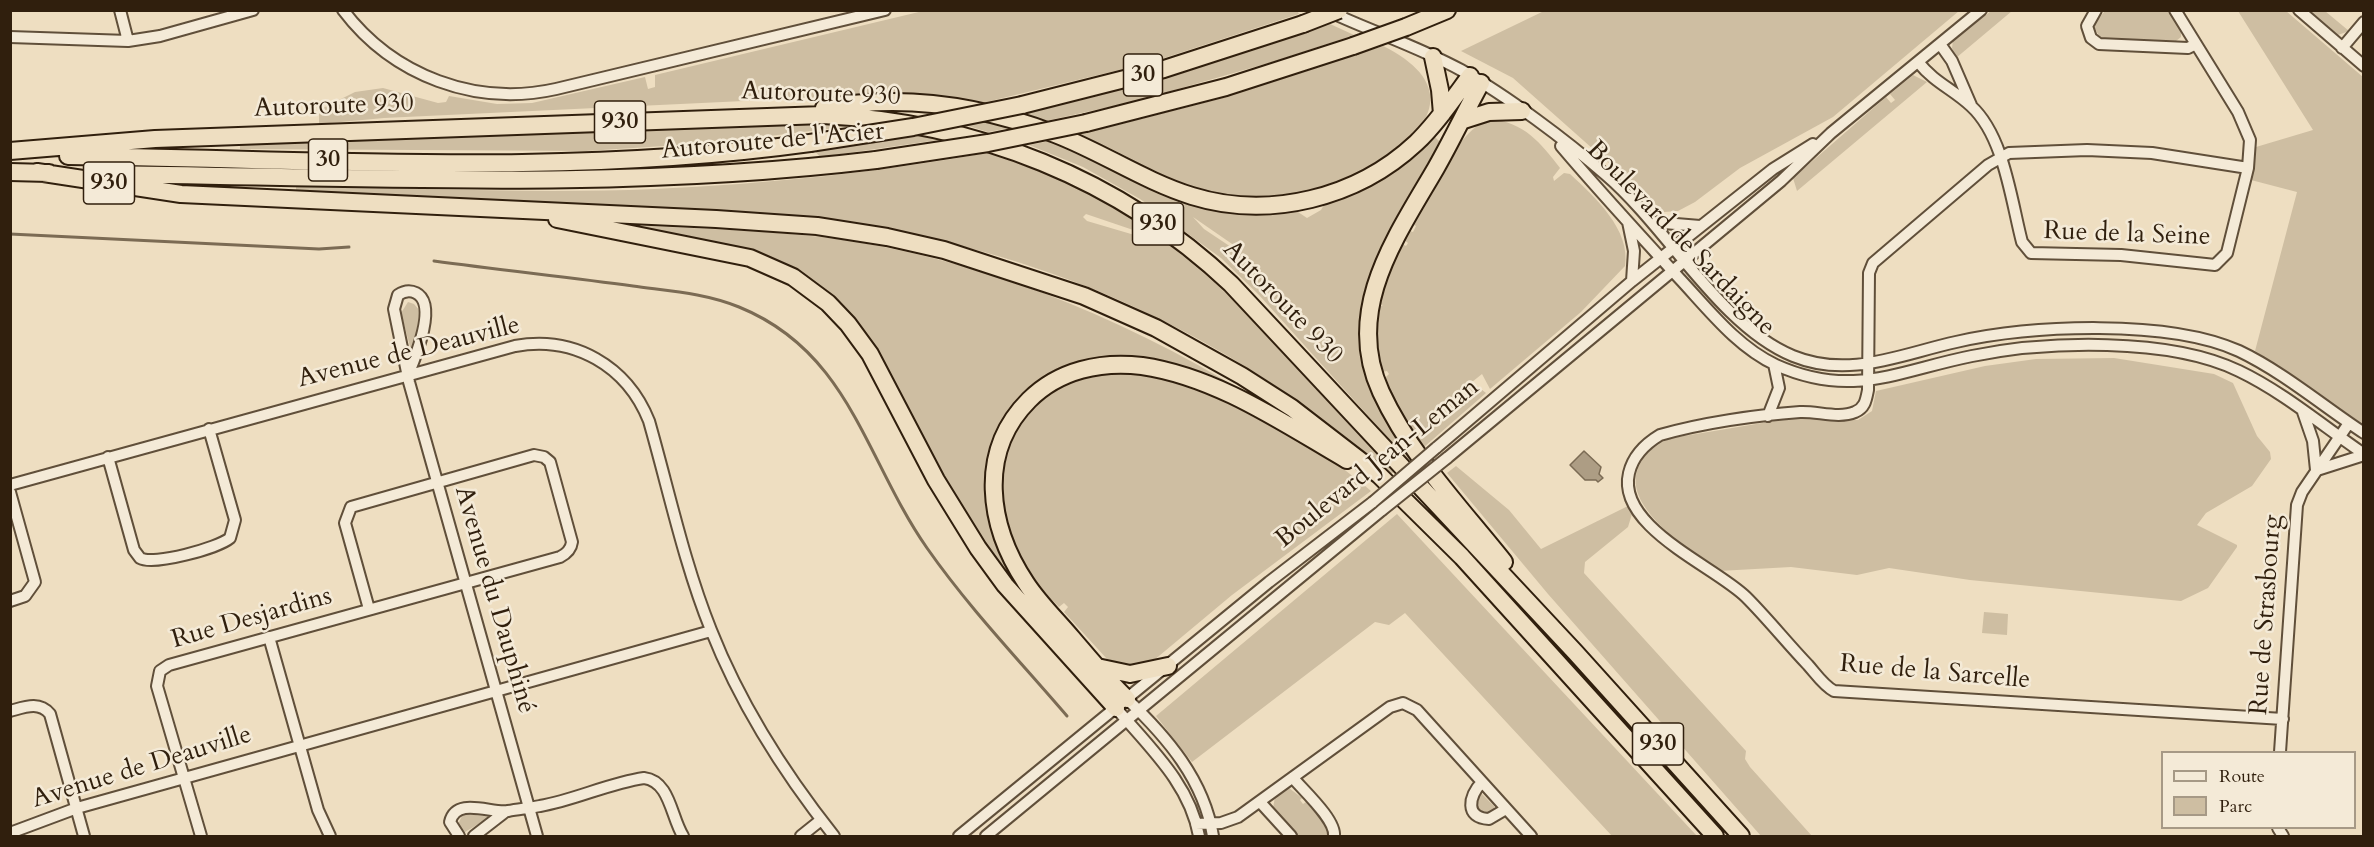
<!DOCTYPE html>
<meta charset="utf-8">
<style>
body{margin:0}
#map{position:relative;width:2374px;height:847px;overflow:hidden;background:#eedec1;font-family:Cardo,serif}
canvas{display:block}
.frame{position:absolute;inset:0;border:12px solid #301f0d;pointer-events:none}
.legend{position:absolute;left:2161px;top:751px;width:195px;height:78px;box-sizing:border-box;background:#f4ead7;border:2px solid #a69986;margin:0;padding:8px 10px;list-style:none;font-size:18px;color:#301f0d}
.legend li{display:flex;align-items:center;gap:12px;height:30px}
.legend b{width:30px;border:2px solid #a69986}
</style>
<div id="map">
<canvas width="2374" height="847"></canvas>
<div class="frame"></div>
<ul class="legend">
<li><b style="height:8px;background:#f4ead7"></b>Route</li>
<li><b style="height:16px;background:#cebea2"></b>Parc</li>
</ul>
</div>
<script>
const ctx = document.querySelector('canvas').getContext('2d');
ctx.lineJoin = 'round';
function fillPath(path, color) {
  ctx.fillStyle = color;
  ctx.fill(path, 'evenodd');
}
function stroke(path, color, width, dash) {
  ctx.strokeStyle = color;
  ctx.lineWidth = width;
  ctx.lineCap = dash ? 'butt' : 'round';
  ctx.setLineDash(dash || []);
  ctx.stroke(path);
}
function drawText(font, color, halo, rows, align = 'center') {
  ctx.font = font + ' Cardo,serif';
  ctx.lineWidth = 5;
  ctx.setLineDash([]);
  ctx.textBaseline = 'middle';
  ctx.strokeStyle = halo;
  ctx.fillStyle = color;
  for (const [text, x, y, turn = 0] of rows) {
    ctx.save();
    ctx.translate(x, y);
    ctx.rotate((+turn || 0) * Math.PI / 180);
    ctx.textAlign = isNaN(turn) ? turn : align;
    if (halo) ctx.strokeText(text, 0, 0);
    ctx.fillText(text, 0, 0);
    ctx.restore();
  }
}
fillPath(new Path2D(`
 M1297 10 1299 14 1152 62 978 104 942 96 892 94 384 118 319 124V110L355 92 383 88 438 103 446 102 449 96 497 104 532 103 645 77 648 89 655 87V75L923 11Z
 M1544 11V10L1959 11 1833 117 1740 168 1695 202 1678 211 1664 212 1513 78 1461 51Z
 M1991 11H2012L1956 58 1952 48 1953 40Z
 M2105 11H2168L2181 31V37L2176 41 2100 38 2093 25Z
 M2238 11H2286L2363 77V424L2255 351 2297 192 2251 180 2256 147 2313 130Z
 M2309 11H2325L2349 31 2338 35Z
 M1328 23 1354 35 1279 60 1136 101 1041 122 1018 114 1174 74Z
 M1383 46C1450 79 1442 122 1384 158 1372 165 1362 175 1349 180 1315 194 1279 199 1242 198 1203 197 1163 179 1131 159 1115 149 1095 143 1077 135L1219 99Z
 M1913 75 1927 82 1797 191 1793 178 1886 97 1891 103 1895 100 1890 94Z
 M1490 119C1524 122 1541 143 1560 168L1553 177 1554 181 1564 173 1570 174C1595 197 1631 230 1625 266L1581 312 1490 389 1482 374 1472 382 1486 393 1424 447 1399 410 1385 378 1389 374 1387 371 1383 372C1378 351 1374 329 1378 308L1383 305 1379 304 1389 268 1402 244 1406 246 1408 243 1404 240 1410 231 1413 232 1416 226 1414 225C1431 195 1457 129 1490 119Z
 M990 120 1015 127 988 132 965 125Z
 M798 123 861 125 711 143 586 151 240 149V144Z
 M922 133 945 139 820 157 814 150Z
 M1433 135 1440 142C1404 206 1364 257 1360 333L1413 456 1408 460 1259 295 1221 258 1140 199 1083 167 1029 145 1055 140 1114 166 1272 213 1295 210 1307 218 1321 210 1325 203 1372 184ZM1193 217 1235 246 1237 251 1204 229Z
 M992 152C1170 206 1274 341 1395 471L1391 474C1236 341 1075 263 874 227L296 192V186C415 188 535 194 654 189 768 184 880 172 992 152ZM1086 214 1145 234 1148 239 1087 221 1083 217Z
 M629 225C703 229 778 230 851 241 1001 265 1143 327 1270 408L1189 373H1055L988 462 987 500 1054 625 994 563 825 293Z
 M408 302 414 304 420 311 412 354 401 313Z
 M2114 358 2214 374 2233 383 2257 436 2270 452 2271 459 2252 486 2206 513 2197 525 2237 545V547L2208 588 2181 601 1970 580 1889 568 1857 575 1791 567 1719 571C1690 550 1617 505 1640 464 1647 451 1658 443 1672 438L1798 417 1858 420 1872 411 1876 391 1985 366 2036 359Z
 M1095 372C1122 372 1149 373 1176 381 1238 398 1322 448 1371 491L1232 595 1153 661 1133 667 1107 659 1064 612 1068 607 1064 603 1059 607C1023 572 996 524 999 472 1000 464 1005 454 1007 446 1012 431 1021 414 1033 403 1051 387 1072 380 1095 372Z
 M1456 466 1509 510 1541 549 1628 506 1632 514 1628 527 1585 562 1584 573 1746 751 1745 759 1750 767 1812 836H1761L1548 594 1447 473Z
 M1397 514 1697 836H1612L1405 613 1389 625 1375 622 1192 762 1156 716Z
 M1984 612 2008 614 2007 635 1982 633Z
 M1289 788 1302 798 1300 800 1303 804 1306 802 1327 825 1328 836H1298L1273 808 1275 797Z
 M1481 793 1494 806V811L1484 813 1478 808 1477 796Z
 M468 814 490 817 465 832 458 824 462 816Z`), '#cebea2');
const water = new Path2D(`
 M1584 451 1601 467 1599 474 1603 478 1598 482 1596 480H1585L1570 465Z`);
fillPath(water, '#ad9d84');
stroke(water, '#7b6b54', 1.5);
stroke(new Path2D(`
 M10 234 319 249 349 247
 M434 261C500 270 567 277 633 286 669 291 705 293 739 307 850 352 865 459 927 548 969 608 1019 660 1067 716`), '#7b6b54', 3);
const minor = new Path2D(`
 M120 10 128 41
 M343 10C393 76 476 107 556 89L885 10
 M2096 10 2087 26 2091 38 2099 44 2188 48 2196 44
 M2299 10 2364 66
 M1330 12C1373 32 1419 47 1461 70 1507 96 1566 140 1606 175 1667 227 1720 326 1793 356 1849 379 1901 354 1956 342 2032 325 2168 319 2239 351 2283 372 2323 406 2364 433
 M10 37 128 41 160 36 253 10
 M1940 44 1952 61 1971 105
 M2342 48 2364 22
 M1918 62C1935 83 1953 89 1971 106 2004 136 2011 200 2022 242L2031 253 2121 255 2215 265 2227 253 2248 168 2250 140 2238 112 2175 10
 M1561 146C1599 191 1639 234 1679 278 1708 309 1737 347 1776 365 1852 399 1897 371 1972 356 2047 341 2169 337 2239 371 2283 392 2323 426 2364 454
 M2248 168 2152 153 2087 150 2009 153 1988 165 1873 263 1869 273 1868 390C1866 400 1865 408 1855 412 1839 419 1817 411 1800 412 1756 415 1702 423 1660 435 1645 444 1633 456 1629 473 1616 527 1716 567 1746 597 1768 619 1787 643 1808 665 1816 674 1824 686 1834 691L2283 719
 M1628 222 1634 251 1632 281
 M1652 222 1700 226
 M408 375C415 358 438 304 416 293 410 290 404 291 398 295L394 309 409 382 537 836
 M2303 412 2313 441 2316 470
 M1768 416 1779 388 1774 364
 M1436 448 1632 281 1773 169 1813 144
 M108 457 134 550 140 558C153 566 218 548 230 538L235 520 209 429
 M1447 458 1781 181 1831 133 1981 10
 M2317 470 2364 455
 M10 485 515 346C574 335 627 366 649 421 669 491 684 563 711 630 741 706 784 773 834 836
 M10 492 35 582 25 596 10 601
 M269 637 318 810 330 836
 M1127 699C1167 737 1204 780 1213 836
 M1116 708C1149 747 1190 784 1199 836
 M10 711C25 707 39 701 50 714L84 836
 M2280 752 2297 505 2302 492 2349 423
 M1293 778C1304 791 1336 820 1334 836
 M1482 782C1469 796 1464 818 1489 819L1506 809
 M1260 802 1291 836
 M1196 824 1221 823 1238 817 1390 707 1403 703 1417 710 1531 836
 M2278 828 2283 836
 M10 833 77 808 711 631
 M201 836 157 686 160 671 169 665 560 557C566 554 571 550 572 542L550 462 544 457 534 455 351 507 345 523 369 609
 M459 836 450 822C456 796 492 814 508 811 519 809 530 808 540 806 575 800 609 783 644 778 670 781 671 817 683 836
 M474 836 505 812
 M801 836 821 820
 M959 836 1269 582 1373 502
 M986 836 1382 510`);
const highway = new Path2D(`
 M1406 27 1447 10
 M1433 57 1440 90 1442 114
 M1481 83C1465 112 1452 140 1436 168 1396 237 1343 310 1381 392 1410 455 1461 508 1504 562
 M1022 105 1164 69 1303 24
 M824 108C903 94 980 105 1055 134 1102 152 1144 181 1192 196 1269 220 1357 198 1416 143 1436 124 1453 99 1470 76
 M1464 120 1489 112 1522 111
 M1086 123 1226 87 1353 46
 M10 151 155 139 823 115C976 122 1119 178 1231 284L1575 652 1741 836
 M68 156C315 159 564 177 810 143
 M10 172 49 173
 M37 172 181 194 716 219 817 226 887 237 944 250 1084 296 1156 328 1242 376 1292 408 1379 475 1462 557 1715 836
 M104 174C362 177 619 191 876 160
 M557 219 750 258 793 277 828 303 848 324 870 354 936 480 978 548 1005 585 1116 708
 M1097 667 1130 674 1168 666
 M1127 699C1107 680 1090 659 1072 638 1057 620 1039 603 1026 583 988 526 977 452 1029 400 1059 370 1101 361 1142 366 1217 377 1283 423 1347 460`);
stroke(minor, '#604f3a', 14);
stroke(highway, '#301f0d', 20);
stroke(minor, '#f4ead7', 10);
stroke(highway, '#eedec1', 16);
const minorBridge = new Path2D(`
 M1373 502 1436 448
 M1382 510 1447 458`);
const highwayBridge = new Path2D(`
 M1303 24 1339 10
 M1353 46 1406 27
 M810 143 913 127 1022 105
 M876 160 988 143 1086 123`);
stroke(minorBridge, '#604f3a', 14, []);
stroke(highwayBridge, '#301f0d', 20, []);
stroke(minorBridge, '#f4ead7', 10);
stroke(highwayBridge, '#eedec1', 16);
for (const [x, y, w] of [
 [1143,75,39],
 [620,122,51],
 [328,160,39],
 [109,183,51],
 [1158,224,51],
 [1658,744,51]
]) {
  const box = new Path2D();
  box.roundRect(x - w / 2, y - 21, w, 42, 4.5);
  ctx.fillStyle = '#f4ead7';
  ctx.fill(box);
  stroke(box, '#301f0d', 1.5);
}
drawText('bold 24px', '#301f0d', null, [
 ["30",1143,75],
 ["930",620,122],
 ["30",328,160],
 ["930",109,183],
 ["930",1158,224],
 ["930",1658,744]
]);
drawText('26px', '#301f0d', '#f4ead7', [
 ["Autoroute 930",821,95,2],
 ["Autoroute 930",334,107,-2],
 ["Autoroute de l'Acier",773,142,-5],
 ["Rue de la Seine",2127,235,2],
 ["Boulevard de Sardaigne",1680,239,46],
 ["Autoroute 930",1282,303,46],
 ["Avenue de Deauville",409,353,-14],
 ["Boulevard Jean-Leman",1378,464,-39],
 ["Avenue du Dauphiné",494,600,74],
 ["Rue de Strasbourg",2267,615,-86],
 ["Rue Desjardins",252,619,-16],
 ["Rue de la Sarcelle",1935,673,5],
 ["Avenue de Deauville",142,768,-17]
]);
</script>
